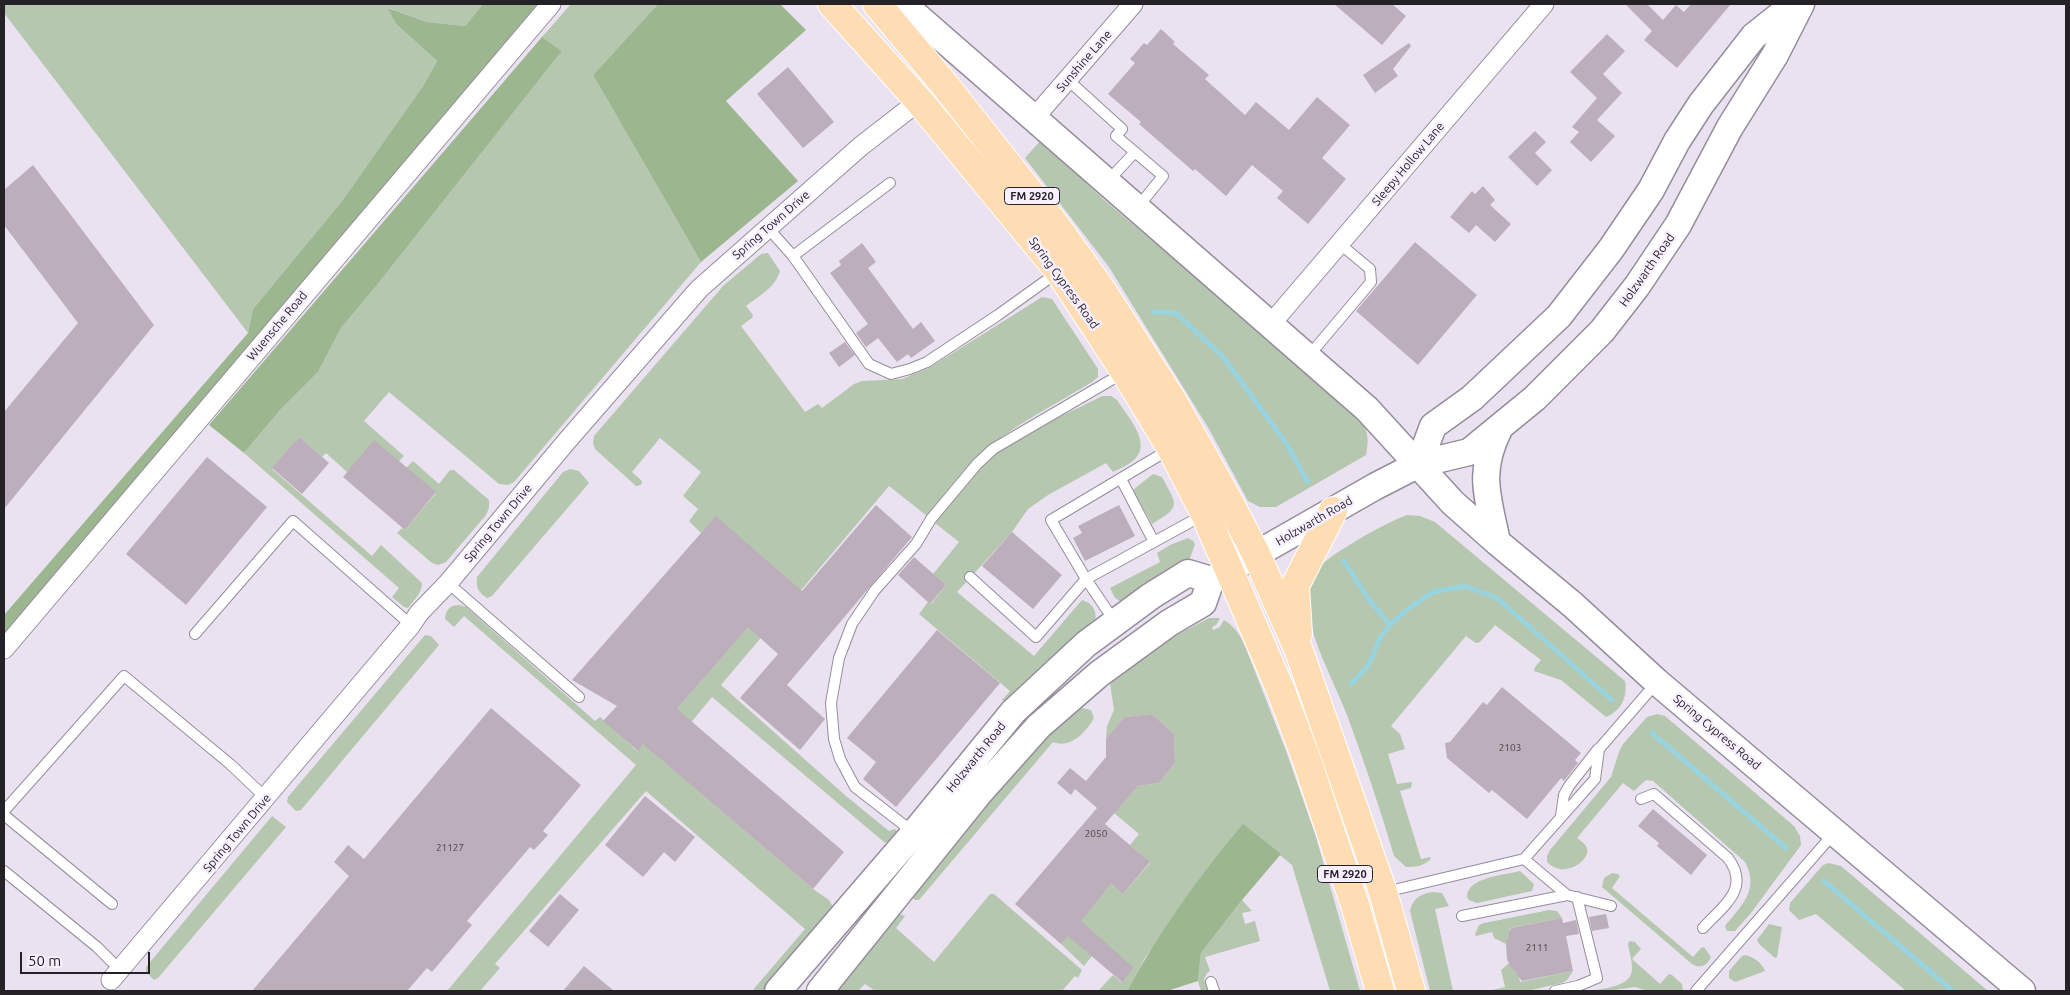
<!DOCTYPE html>
<style>
body{margin:0}
#map{position:relative;width:2070px;height:995px;overflow:hidden;background:#eae2f1;font-family:Ubuntu,sans-serif}
canvas{display:block}
.frame{position:absolute;inset:0;border:5px solid #242227;pointer-events:none}
.scale{position:absolute;left:20px;top:952px;width:130px;height:22px;box-sizing:border-box;border:2px solid #242227;border-top:0;padding-left:6px;font-size:15px;line-height:18px;white-space:nowrap;color:#242227;-webkit-text-stroke:4px #f7effe;paint-order:stroke}
</style>
<div id="map">
<canvas width="2070" height="995"></canvas>
<div class="frame"></div>
<div class="scale">50 m</div>
</div>
<script>
const ctx = document.querySelector('canvas').getContext('2d');
ctx.lineJoin = 'round';
function fillPath(path, color) {
  ctx.fillStyle = color;
  ctx.fill(path, 'evenodd');
}
function stroke(path, color, width, dash) {
  ctx.strokeStyle = color;
  ctx.lineWidth = width;
  ctx.lineCap = dash ? 'butt' : 'round';
  ctx.setLineDash(dash || []);
  ctx.stroke(path);
}
function drawText(font, color, halo, rows, align = 'center') {
  ctx.font = font + ' Ubuntu,sans-serif';
  ctx.lineWidth = 5;
  ctx.setLineDash([]);
  ctx.textBaseline = 'middle';
  ctx.strokeStyle = halo;
  ctx.fillStyle = color;
  for (const [text, x, y, turn = 0] of rows) {
    ctx.save();
    ctx.translate(x, y);
    ctx.rotate((+turn || 0) * Math.PI / 180);
    ctx.textAlign = isNaN(turn) ? turn : align;
    if (halo) ctx.strokeText(text, 0, 0);
    ctx.fillText(text, 0, 0);
    ctx.restore();
  }
}
fillPath(new Path2D(`
 M4 4H483L465 26 427 22 389 8 396 24 437 61 423 86 342 201 253 309 248 333 4 13Z
 M571 4H658L593 75 701 262 514 482 508 485 499 484 389 392 364 421 404 456 399 461 347 472 326 453 322 457 299 437 272 469 372 556 381 545 422 583C422 593 414 600 408 608L404 607 392 597 399 588 244 453 281 409 318 372 341 328 377 285 562 51 542 37Z
 M1041 140 1103 199 1350 408C1365 426 1371 431 1366 455L1276 507H1260L1248 501 1209 429 1109 267 1025 158Z
 M768 253 780 271C775 288 760 295 746 306L753 315 752 318 741 326 805 412 818 404 822 408 854 384 862 381 902 379 929 368 1042 297 1052 299 1098 369V377L1092 382C1059 402 1022 421 991 445 966 464 947 492 927 516L889 486 721 685 846 796 889 831 895 829 898 833 891 844 884 842 712 697 661 759 813 889 829 900 833 907 767 991H752L805 929 646 791 495 964 500 968 480 991H447L636 765 464 616 454 627 445 619C446 606 455 603 466 607L595 721 600 717 637 751 657 728 660 729 788 579 716 517 701 533 689 521 698 509 683 496 701 472 660 438 632 472 642 481 641 485 636 486 595 449 593 443 594 436 723 286 761 254Z
 M1102 396H1111L1117 400C1127 416 1153 443 1134 460 1128 465 1120 469 1113 472L1106 463 1048 495 1028 509 1012 532 957 592 1034 656 1082 600C1095 604 1098 614 1094 627L1006 702 1002 700 1010 691 919 614 928 602 931 604 946 585 933 574 959 542 935 523C951 500 967 478 987 460 1019 433 1066 415 1102 396Z
 M413 461 439 484 450 470H454L489 500V508L486 515 446 562 438 565 432 563 397 533 402 528 405 530 436 493 406 468Z
 M570 469 579 471 589 483 492 596 487 598C478 592 476 588 477 577L563 472Z
 M1153 474 1162 477C1177 506 1182 506 1152 524L1133 490Z
 M1407 515 1420 516 1435 522 1625 681C1628 697 1621 711 1606 717L1561 680 1534 671 1535 667 1541 660 1495 625 1480 642 1476 643 1466 636 1391 726 1400 734 1405 749 1388 754 1397 784 1412 782 1411 788 1400 791 1421 859 1430 857 1431 859C1424 866 1416 867 1406 867L1394 856C1380 808 1364 761 1347 715 1332 676 1301 625 1308 582 1312 562 1387 522 1407 515Z
 M1188 538 1193 541 1195 544 1189 561 1123 603 1115 598 1110 588 1160 562 1157 553 1170 545Z
 M1209 618H1220L1216 625 1212 627 1213 630 1220 627 1224 620C1236 627 1242 638 1247 651L1286 751 1316 837 1360 991H1330L1292 865 1243 825 1145 958 1127 991H1098L1113 975 1121 982 1134 968 1085 950 1092 956 1084 966 1061 944 1111 884 1123 894 1150 863 1130 845 1139 834 1114 813 1138 786 1159 783 1175 763 1174 734 1152 714 1124 717 1106 739 1107 726 1114 710 1110 683 1177 635Z
 M425 635 431 636 439 645 301 810 296 811 287 802 288 797Z
 M1083 708 1091 710 1094 718C1086 732 1071 749 1053 742L919 900H915L912 897V891C935 863 1058 713 1083 708Z
 M1657 714 1665 716 1794 826 1800 836 1801 845 1751 913 1735 931H1727L1725 926C1741 906 1760 890 1745 862L1653 781 1646 780 1634 791 1623 783 1577 838C1580 840 1584 843 1586 846 1594 858 1565 881 1547 862V856L1550 850 1611 777 1619 752 1623 744 1647 717Z
 M272 816 286 827 158 978 154 980 146 972V967Z
 M1829 863 1841 866 1988 991H1906L1816 914 1799 920 1789 910 1790 903 1823 865Z
 M1520 871 1534 884 1532 891 1477 903 1469 900 1467 897C1467 877 1505 875 1520 871Z
 M1612 873 1618 874 1620 876 1612 888 1693 957 1701 948 1704 947 1711 957C1707 966 1700 969 1692 964L1602 887 1604 878Z
 M1433 892 1442 893 1449 906 1435 909 1453 991H1430L1410 911C1413 898 1420 894 1433 892Z
 M990 894H994L1082 970 1078 978 1075 976 1062 991H875L865 984 858 991H829L895 915 900 914 905 916 896 928 934 962Z
 M1242 900 1252 911 1242 913 1245 924 1255 921 1260 941 1205 957 1210 971 1207 973 1204 979 1208 991H1201L1198 981 1201 953Z
 M1549 910 1557 911 1562 918 1510 928 1512 937 1506 944 1494 938 1492 932 1476 936 1475 934 1479 925 1484 923Z
 M1769 924 1782 927 1777 957 1775 958 1759 944 1757 940Z
 M1630 941 1635 942 1641 949 1632 959 1660 984 1669 974 1672 975 1682 984 1683 991H1648L1635 987 1608 991H1590C1604 988 1633 987 1632 968 1632 960 1629 952 1628 944Z
 M1745 955C1753 956 1763 964 1765 971L1735 982 1729 978V971L1742 956Z
 M1509 963 1515 973 1518 972 1520 982 1573 971 1567 980 1562 983 1527 991H1488L1505 987 1501 970Z`), '#b5c7ae');
fillPath(new Path2D(`
 M483 4H543L4 644V615L248 333 253 309 342 201 423 86 437 61 396 24 388 8 427 22 465 26Z
 M658 4H780L806 30 726 101 798 181 701 262 593 75Z
 M542 37 562 51 377 285 341 328 318 372 281 409 244 453 209 425Z
 M1243 824 1281 854 1242 900 1201 953 1198 981 1167 991H1127C1159 932 1199 876 1243 824Z`), '#9cb790');
stroke(new Path2D(`
 M1153 312 1176 313 1223 357 1286 443 1308 482
 M1344 561 1369 600 1390 625
 M1351 684 1368 666 1380 638 1390 625 1409 608 1433 592 1465 586 1497 598 1612 700
 M1652 733 1786 848
 M1824 881 1953 991`), '#99d4de', 5);
fillPath(new Path2D(`
 M1334 4H1392L1406 16 1382 45Z
 M1625 4H1647L1663 20 1676 5 1684 12 1691 4H1731L1677 68 1644 40 1652 31Z
 M1161 29 1175 42 1173 44 1209 75 1205 79 1245 115 1256 102 1289 130 1317 97 1350 125 1322 158 1346 179 1308 224 1277 198 1283 191 1252 165 1226 196 1195 169 1193 171 1139 124 1141 122 1108 94 1135 63 1130 59 1144 43 1147 45Z
 M1607 34 1625 51 1603 74 1622 93 1597 120 1615 136 1591 162 1570 142 1579 132 1572 127 1597 98 1570 72Z
 M1409 43 1411 46 1393 69 1398 76 1375 93 1363 75Z
 M788 67 834 122 803 148 757 94Z
 M1535 131 1546 142 1535 153 1552 170 1537 186 1508 157Z
 M33 165 154 325 4 509V412L78 323 4 225V190Z
 M1483 186 1495 200 1490 205 1511 224 1495 242 1476 225 1469 233 1450 217 1472 191 1475 194Z
 M1415 242 1477 295 1418 365 1356 311Z
 M862 243 876 262 868 268 913 329 921 322 935 341 911 358 908 354 897 362 878 338 866 347 856 333 868 324 830 273 841 265 839 261Z
 M845 342 855 355 839 367 829 353Z
 M299 437 329 463 302 494 272 468Z
 M374 440 436 492 405 530 343 477Z
 M207 457 267 507 186 605 126 554Z
 M876 505 912 537 787 685 825 719 800 750 740 698 778 654 748 627 677 709 844 852 813 889 643 744 638 751 603 721 617 706 572 680 716 516 802 591Z
 M1119 505 1135 536 1085 561 1073 538 1082 533 1078 526Z
 M1012 532 1062 575 1033 609 982 566Z
 M914 557 946 585 930 604 898 575Z
 M937 630 1000 683 896 807 863 779 876 762 847 738Z
 M1502 687 1581 753 1575 760 1578 763 1564 781 1561 778 1527 819 1492 790 1489 793 1447 758 1445 743 1450 742 1483 702 1487 705Z
 M491 708 581 785 543 831 548 835 534 850 530 847 467 921 472 925 432 972 427 968 407 991H252L349 876 334 862 348 845 364 859Z
 M1152 714 1174 734 1175 763 1159 783 1138 786 1105 824 1150 862 1123 894 1111 884 1081 921 1134 968 1122 982 1068 936 1061 944 1015 904 1097 808 1075 789 1071 795 1057 783 1070 768 1086 781 1106 757V739L1124 717Z
 M645 796 695 837 675 862 664 852 643 877 605 845Z
 M1653 809 1707 855 1691 875 1657 846 1659 843 1638 826Z
 M560 894 579 910 548 947 529 931Z
 M1606 914 1609 928 1592 931 1589 917Z
 M1562 918 1563 923 1576 920 1579 934 1566 936 1573 971 1522 981 1510 966 1507 959 1506 944 1511 928Z
 M584 966 614 991H563Z`), '#bcaeba');
const lane = new Path2D(`
 M1068 80 1122 129 1116 136 1163 176 1138 207
 M1107 182 1135 152
 M768 228 793 256 869 364 891 374 910 369 927 362 998 315 1058 272
 M793 256 890 183
 M1307 358 1371 282 1370 269 1340 244
 M1170 449 1051 520 1086 579 1205 514
 M1121 479 1154 542
 M970 577 1036 637 1086 579 1115 622
 M448 583 579 697
 M195 634 293 521 411 625
 M1641 799 1654 794 1728 858C1751 889 1723 906 1703 928
 M4 811 124 676 230 764 266 798
 M4 815 112 904
 M1561 816 1564 795 1569 786 1598 749
 M913 832 855 787 840 759 834 739 831 703 839 658 852 624 875 590 916 544 931 519 977 464 993 449 1123 373
 M1524 859 1567 895
 M4 871 97 947 120 970
 M1385 892 1524 859 1595 779 1599 749 1657 682
 M1462 916 1567 895 1611 906
 M1211 982 1214 991
 M1555 991 1578 986 1597 978 1577 897
 M1696 991 1835 832`);
const street = new Path2D(`
 M1034 118 1133 4
 M1270 325 1544 4
 M4 649 551 4
 M111 980 411 625 419 613 448 583 566 442 699 289 861 146 919 101`);
const secondary = new Path2D(`
 M903 4 1367 409 1453 503 1497 542 1573 605 1657 682 2022 991
 M1419 464 1433 426 1472 398 1559 316 1611 249 1651 190 1677 141 1701 104 1754 36 1794 4
 M1497 542C1488 497 1477 473 1499 429
 M778 991 914 833 1013 712 1086 644 1151 596 1188 573 1211 580
 M820 991 980 792 1039 726 1099 674 1169 623 1203 603 1211 580 1376 486 1419 464 1469 452 1535 398 1602 331 1637 286 1678 225 1730 127 1775 55 1801 4`);
const primary = new Path2D(`
 M832 4 919 101 1059 271 1125 372 1171 448 1205 514 1281 691 1306 758 1355 905 1380 991
 M877 4 944 84 1056 226 1101 289 1172 400 1228 500 1256 554 1299 651 1383 892 1411 991
 M1298 634 1295 586 1333 511`);
stroke(lane, '#958d9b', 12);
stroke(street, '#958d9b', 21);
stroke(secondary, '#958d9b', 29);
stroke(primary, '#fff', 30);
stroke(lane, '#fff', 10);
stroke(street, '#fff', 19);
stroke(secondary, '#fff', 26);
stroke(primary, '#fedcb4', 28);
drawText('10px', '#4a454c', null, [
 ["2103",1510,748],
 ["2050",1096,834],
 ["21127",450,848],
 ["2111",1537,948]
]);
for (const [x, y, w] of [
 [1032,196,55],
 [1345,874,55]
]) {
  const box = new Path2D();
  box.roundRect(x - w / 2, y - 8.5, w, 17, 4);
  ctx.fillStyle = '#f7effe';
  ctx.fill(box);
  stroke(box, '#242227', 1);
}
drawText('bold 11px', '#242227', null, [
 ["FM 2920",1032,196],
 ["FM 2920",1345,874]
]);
drawText('12px', '#242227', '#f7effe', [
 ["Sunshine Lane",1084,61,-49],
 ["Sleepy Hollow Lane",1408,164,-50],
 ["Spring Town Drive",771,225,-41],
 ["Holzwarth Road",1647,270,-55],
 ["Spring Cypress Road",1064,283,54],
 ["Wuensche Road",277,326,-50],
 ["Holzwarth Road",1314,521,-30],
 ["Spring Town Drive",498,523,-50],
 ["Spring Cypress Road",1717,732,40],
 ["Holzwarth Road",976,757,-51],
 ["Spring Town Drive",237,833,-50]
]);
</script>
